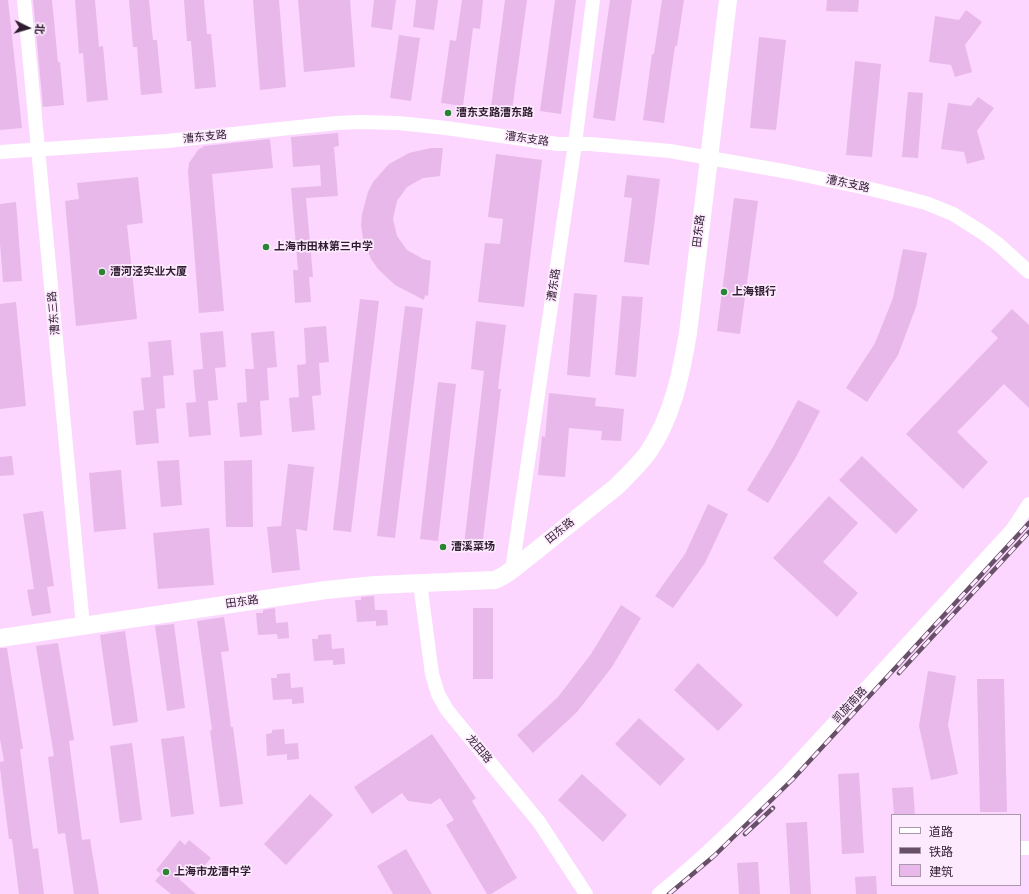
<!DOCTYPE html>
<meta charset="utf-8">
<style>
body{margin:0}
#map{position:relative;width:1029px;height:894px;overflow:hidden;background:#fcd6fe;font-family:"IBM Plex Sans","Noto Sans SC",sans-serif}
canvas{display:block}
.legend{position:absolute;left:891px;top:814px;width:130px;height:72px;box-sizing:border-box;background:#feeaff;border:1px solid #ab98ac;margin:0;padding:5px 7px;list-style:none;font-size:12px;color:#2e1c2f}
.legend li{display:flex;align-items:center;gap:8px;height:20px}
.legend b{width:20px;border:1px solid #ab98ac}
.north{position:absolute;left:8px;top:8px;width:40px;height:40px;-webkit-text-stroke:3px #feeaff;paint-order:stroke;rotate:95deg;font-size:11px;font-weight:700;line-height:16px;text-align:center;color:#2e1c2f}
.north::after{content:'';display:block;margin:auto;width:14px;height:18px;background:#2e1c2f;clip-path:polygon(50% 0,100% 100%,50% 72%,0 100%)}
</style>
<div id="map">
<canvas width="1029" height="894"></canvas>
<ul class="legend">
<li><b style="height:5px;background:#fff"></b>道路</li>
<li><b style="height:5px;background:#675068"></b>铁路</li>
<li><b style="height:11px;background:#e7b8e9"></b>建筑</li>
</ul>
<div class="north">北</div>
</div>
<script>
const ctx = document.querySelector('canvas').getContext('2d');
ctx.lineJoin = 'round';
function fillPath(path, color) {
  ctx.fillStyle = color;
  ctx.fill(path, 'evenodd');
}
function stroke(path, color, width, dash) {
  ctx.strokeStyle = color;
  ctx.lineWidth = width;
  ctx.lineCap = dash ? 'butt' : 'round';
  ctx.setLineDash(dash || []);
  ctx.stroke(path);
}
function drawText(font, color, halo, rows, align = 'center') {
  ctx.font = font + ' "IBM Plex Sans","Noto Sans SC",sans-serif';
  ctx.lineWidth = 3.5;
  ctx.setLineDash([]);
  ctx.textBaseline = 'middle';
  ctx.strokeStyle = halo;
  ctx.fillStyle = color;
  for (const [text, x, y, turn = 0] of rows) {
    ctx.save();
    ctx.translate(x, y);
    ctx.rotate((+turn || 0) * Math.PI / 180);
    ctx.textAlign = isNaN(turn) ? turn : align;
    if (halo) ctx.strokeText(text, 0, 0);
    ctx.fillText(text, 0, 0);
    ctx.restore();
  }
}
fillPath(new Path2D(`
 M0 0H8L22 128 0 130Z
 M33 0H52L58 62H60L64 105 43 107Z
 M75 0H95L99 47 103 46 108 100 87 102 83 53 79 54Z
 M129 0H149L153 40H157L162 93 141 95 137 47H133Z
 M184 0H204L207 34H211L216 87 195 89 191 41H187Z
 M253 0H279L286 87 260 90Z
 M298 0H350L355 67 304 72Z
 M374 0H396L392 30 371 27Z
 M416 0H438L434 30 413 27Z
 M462 0H483L480 29 473 28 463 106 441 103 450 40 456 41Z
 M505 0H527L512 110 491 107Z
 M555 0H576L561 114 540 111Z
 M610 0H632L615 121 593 118Z
 M662 0H684L677 46H675L664 123 643 120 652 54H654Z
 M827 0H859L858 12 826 11Z
 M966 10 982 22 965 45 972 72 955 77 951 65 929 62 935 16 959 20Z
 M399 35 420 38 411 101 390 98Z
 M759 37 786 40 776 130 750 128Z
 M855 61 881 64 872 157 846 155Z
 M908 92 923 93 918 158 902 157Z
 M978 97 994 108 977 131 985 159 967 164 964 152 941 149 948 103 971 106Z
 M338 133 339 146 334 147 338 196 306 198 313 277H309L311 302 295 303 293 270H298L291 188 321 186 320 165 293 167 291 137Z
 M270 139 273 168 212 174 224 311 199 313 188 172 189 163 198 150 204 146Z
 M431 148H443L440 176 423 178 407 187 397 201 393 219 397 236 407 250 423 259 431 261 428 296 425 295 424 300 395 285 378 269 371 259 363 238 361 226 362 214 368 192 373 182 389 164 409 153Z
 M496 154 542 160 524 307 478 302 485 243 500 244 503 219 488 217Z
 M627 175 660 179 649 265 624 262 632 198 624 197Z
 M138 177 143 223 127 225 137 319 76 326 65 201 79 199 77 183Z
 M734 198 758 201 740 334 717 331Z
 M16 202 22 281 3 282 0 243V204Z
 M903 249 927 253 916 307 898 355 867 402 846 388 875 343 893 298Z
 M574 293 597 295 590 377 567 375Z
 M622 296 643 297 636 377 615 375Z
 M360 299 379 301 351 532 333 530Z
 M16 302 26 406 0 409V304Z
 M405 306 423 308 395 538 377 536Z
 M1012 309 1029 325V408L1004 384 957 432 988 462 963 489 906 434 998 338 991 331Z
 M476 321 506 325 498 389H501L482 547 464 545 484 371 471 369Z
 M326 326 329 362 319 363 321 395 312 396 315 430 292 432 289 398 299 397 297 365 306 364 304 328Z
 M223 331 226 367 215 368 218 400 208 401 211 435 189 437 186 403 196 402 193 370 203 369 200 333Z
 M274 331 277 367 267 368 269 400 260 401 262 435 240 437 237 403 247 402 245 369H254L251 333Z
 M171 340 174 375 163 376 165 408 156 409 159 443 136 445 133 411 144 410 141 378 151 377 148 342Z
 M438 382 456 384 438 541 420 539Z
 M549 393 596 398 595 406 624 409 621 441 601 440 602 431 569 428 565 477 538 475 542 436 545 437Z
 M798 400 820 411 795 459 768 503 747 490 773 447Z
 M12 456 14 475 0 476V457Z
 M862 456 918 510 896 534 839 480Z
 M179 460 182 505 161 507 157 461Z
 M252 460 253 527H226L224 461Z
 M288 464 314 467 307 531 296 529 300 570 272 573 267 527 281 526Z
 M121 470 126 529 94 532 89 473Z
 M829 496 858 523 823 562 858 593 837 617 773 558Z
 M708 504 728 514 705 563 673 608 655 596 685 554Z
 M43 511 54 586 47 587 51 613 32 616 27 590 34 589 23 514Z
 M209 528 214 585 158 589 153 533Z
 M374 596 375 610H387L388 625 376 626V621L357 622 355 600H361V597Z
 M621 605 641 618 612 667 577 712 533 753 517 735 558 697 591 654Z
 M275 608 276 623 288 622 289 638 278 639 277 634 258 635 256 613H263V610Z
 M473 608H493V679H473Z
 M224 617 229 651 221 652 231 727H233L243 804 220 807 210 730H212L197 621Z
 M174 624 185 708 167 711 155 626Z
 M125 631 138 722 113 726 100 635Z
 M331 634 332 649 344 648 345 664 333 665V660L314 661 312 639H318V635Z
 M58 643 74 740 69 741 82 840 90 839 99 894H74L65 833 58 834 48 757 54 756 36 646Z
 M0 648H7L23 749H20L33 849 38 848 44 894H19L12 839H9L0 768V762L4 761 0 739Z
 M698 663 743 705 718 731 674 690Z
 M928 671 956 676 948 725 958 774 931 780 919 726Z
 M290 673 291 688 303 687 304 703 292 704V699L273 700 271 678H277V674Z
 M977 679H1004L1007 812H980Z
 M639 718 685 759 660 786 615 744Z
 M284 729 285 744 298 743 299 759 287 760V754L267 756 266 734 272 733V730Z
 M432 734 476 798 472 801 517 878 491 894H487L446 825 454 820 440 798 431 804 408 801 402 793 372 814 354 787Z
 M184 736 194 814 171 817 161 739Z
 M132 743 142 820 120 823 110 746Z
 M859 773 864 853 842 854 838 774Z
 M582 774 627 815 603 842 558 800Z
 M913 787 915 815H894L892 788Z
 M310 794 333 815 286 865 264 844Z
 M807 822 811 894H790L786 823Z
 M180 840 185 845 189 840 211 858 200 871 191 864 179 879 196 894H171L155 881 161 874 156 870Z
 M406 849 432 894H393L377 866Z
 M758 862 760 894H739L737 863Z
 M876 876 877 894H856L855 877Z`), '#e7b8e9');
stroke(new Path2D(`
 M24 0 83 626
 M0 152 167 141 337 123 360 122 398 123 446 128 558 144H590L670 151 789 172 871 189 926 203 953 214 983 233 998 244 1029 272
 M512 570 575 144 593 0
 M420 583 432 674 438 694 447 710 539 822 586 894
 M1020 848H1029
 M659 894C705 857 747 815 788 773L1012 530 1029 504`), '#fff', 14);
stroke(new Path2D(`
 M0 638 326 590 375 585 495 580 503 576 512 570 616 487C627 476 640 464 649 451 673 415 681 374 688 333L728 0`), '#fff', 18);
const rail = new Path2D(`
 M899 673 1029 532
 M745 834 773 808
 M669 894 714 856 792 780 1029 523`);
stroke(rail, '#675068', 4.5);
stroke(rail, '#feeaff', 3, [9]);
for (const [x, y, r, color] of [
 [448,113,4,"#2b8433"],
 [266,247,4,"#2b8433"],
 [102,272,4,"#2b8433"],
 [724,292,4,"#2b8433"],
 [443,547,4,"#2b8433"],
 [166,872,4,"#2b8433"]
]) {
  const dot = new Path2D();
  dot.arc(x, y, r, 0, 2 * Math.PI);
  ctx.fillStyle = color;
  ctx.fill(dot);
  stroke(dot, '#feeaff', 1.5);
}
drawText('bold 11px', '#2e1c2f', '#feeaff', [
 ["漕东支路漕东路",456,113],
 ["上海市田林第三中学",274,247],
 ["漕河泾实业大厦",110,272],
 ["上海银行",732,292],
 ["漕溪菜场",451,547],
 ["上海市龙漕中学",174,872]
], 'left');
drawText('11px', '#2e1c2f', '#feeaff', [
 ["漕东支路",205,137,-6],
 ["漕东支路",527,139,8],
 ["漕东支路",848,184,12],
 ["田东路",699,231,-83],
 ["漕东路",554,285,-82],
 ["漕东三路",54,313,-95],
 ["田东路",560,531,-38],
 ["田东路",242,602,-8],
 ["凯旋南路",850,705,-47],
 ["龙田路",479,749,50]
]);
</script>
